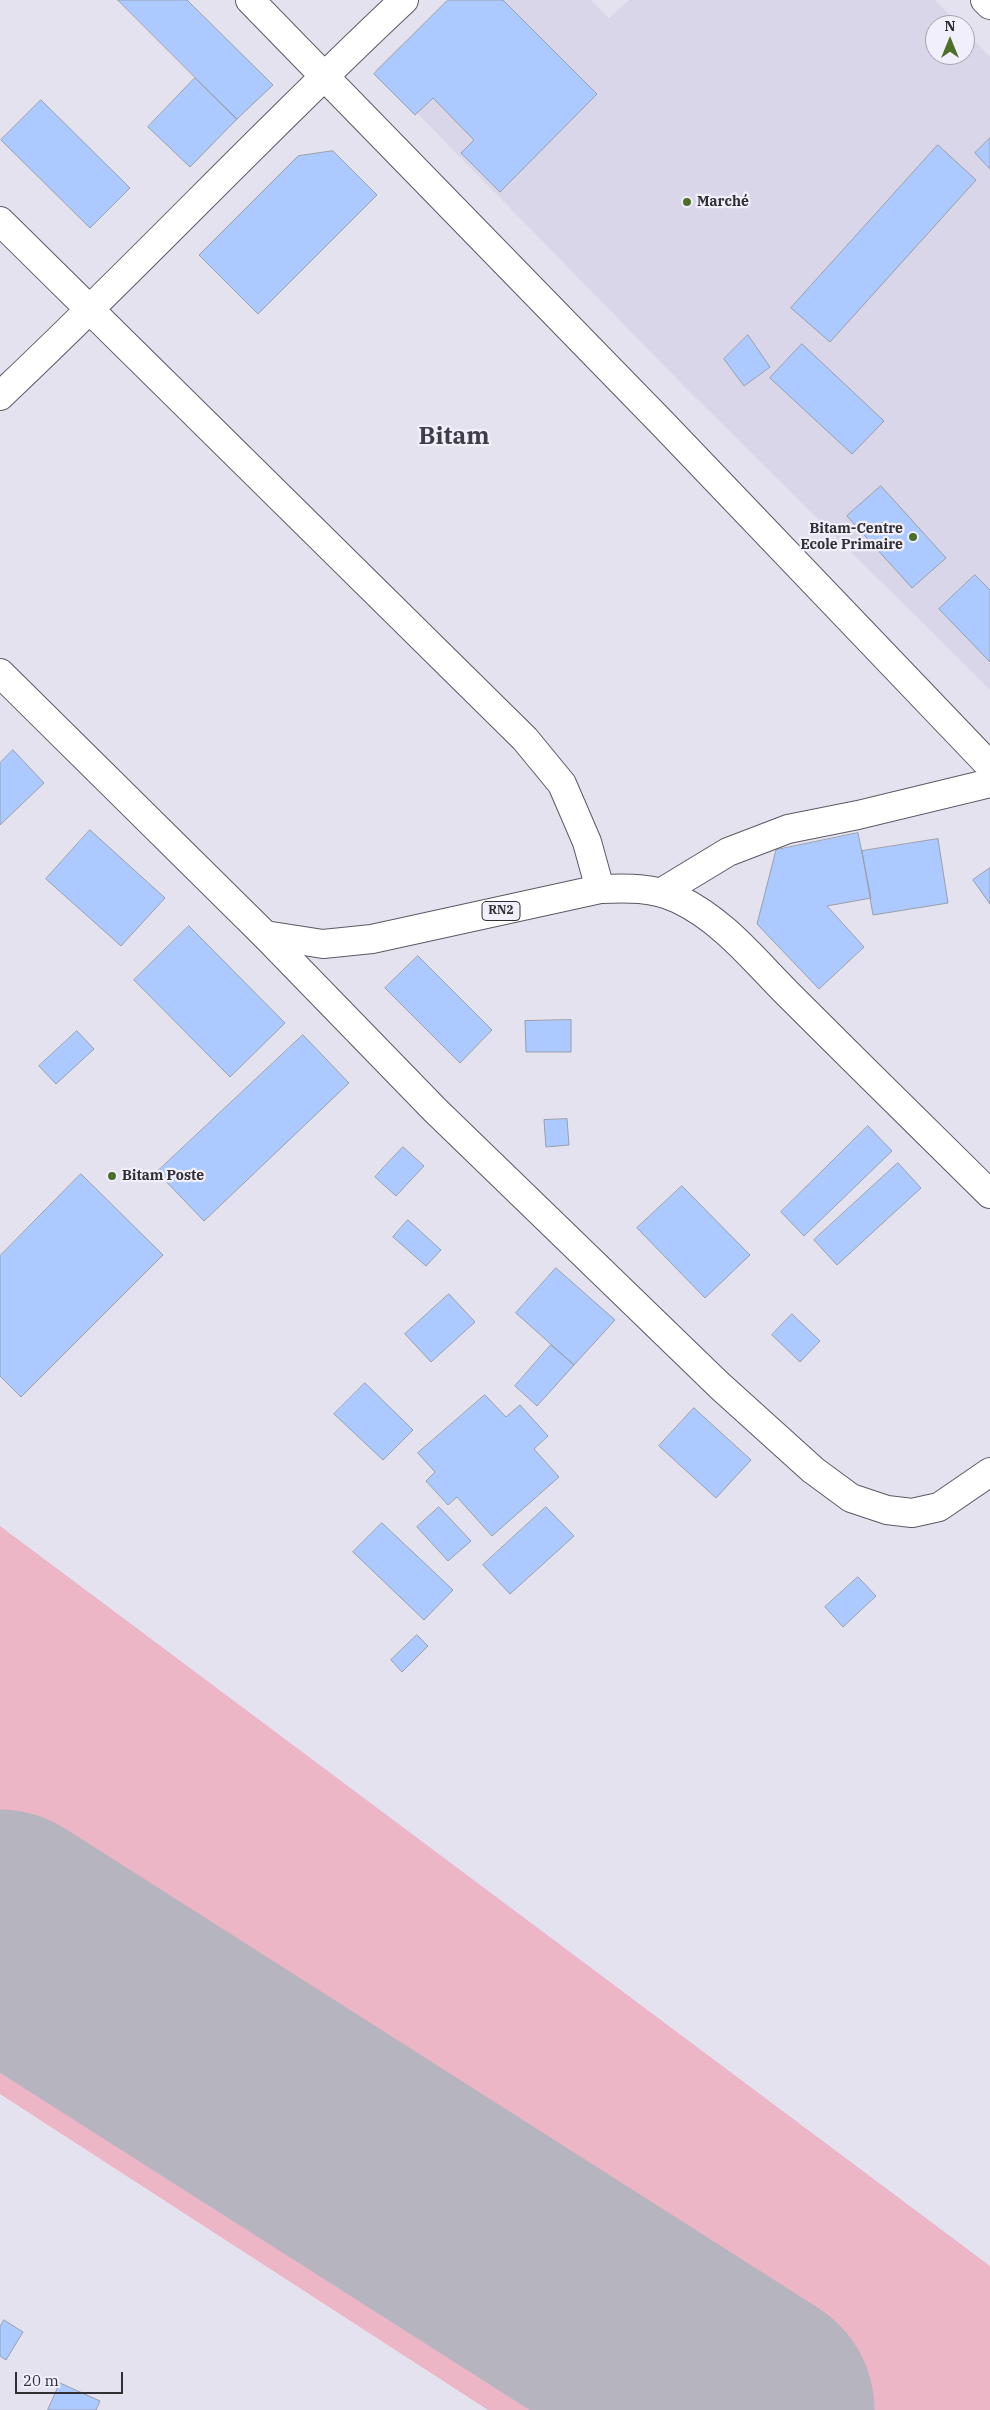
<!DOCTYPE html>
<meta charset="utf-8">
<style>
body{margin:0}
#map{position:relative;width:990px;height:2410px;overflow:hidden;background:#e4e2ef;font-family:"IBM Plex Serif",serif}
canvas{display:block}
.north{position:absolute;left:925px;top:15px;width:50px;height:50px;box-sizing:border-box;background:#f1effc;border:1px solid #a4a2ac;border-radius:50%;rotate:0deg;font-size:14px;font-weight:700;line-height:20px;text-align:center;color:#302f34}
.north::after{content:'';display:block;margin:auto;width:18px;height:22px;background:#4d7028;clip-path:polygon(50% 0,100% 100%,50% 72%,0 100%)}
.scale{position:absolute;left:15px;top:2372px;width:108px;height:22px;box-sizing:border-box;border:2px solid #302f34;border-top:0;padding-left:6px;font-size:15px;line-height:18px;white-space:nowrap;color:#302f34;-webkit-text-stroke:4px #f1effc;paint-order:stroke}
</style>
<div id="map">
<canvas width="990" height="2410"></canvas>
<div class="north">N</div>
<div class="scale">20 m</div>
</div>
<script>
const ctx = document.querySelector('canvas').getContext('2d');
ctx.lineJoin = 'round';
function fillPath(path, color) {
  ctx.fillStyle = color;
  ctx.fill(path, 'evenodd');
}
function stroke(path, color, width, dash) {
  ctx.strokeStyle = color;
  ctx.lineWidth = width;
  ctx.lineCap = dash ? 'butt' : 'round';
  ctx.setLineDash(dash || []);
  ctx.stroke(path);
}
function drawText(font, color, halo, rows, align = 'center') {
  ctx.font = font + ' "IBM Plex Serif",serif';
  ctx.lineWidth = 4.5;
  ctx.setLineDash([]);
  ctx.textBaseline = 'middle';
  ctx.strokeStyle = halo;
  ctx.fillStyle = color;
  for (const [text, x, y, turn = 0] of rows) {
    ctx.save();
    ctx.translate(x, y);
    ctx.rotate((+turn || 0) * Math.PI / 180);
    ctx.textAlign = isNaN(turn) ? turn : align;
    if (halo) ctx.strokeText(text, 0, 0);
    ctx.fillText(text, 0, 0);
    ctx.restore();
  }
}
fillPath(new Path2D(`
 M448 0H591L609 18 629 0H935L959 25H935V55H965V31L990 57V690L682 384 375 70Z`), '#d9d6ea');
fillPath(new Path2D(`
 M0 1526 990 2266V2410H488L0 2094Z`), '#edb6c7');
stroke(new Path2D(`
 M0 1930 754 2410`), '#b6b4bf', 241);
const building = new Path2D(`
 M118 0H187L273 85 237 119Z
 M448 0H503L597 94 500 192 461 153 474 140 433 98 415 115 374 74Z
 M195 78 237 119 190 167 148 127Z
 M41 100 130 188 90 228 1 140Z
 M990 138V169L975 153Z
 M938 145 976 180 830 342 791 308Z
 M333 151 377 195 258 314 199 255 298 156Z
 M748 335 770 367 744 386 724 359Z
 M802 344 884 421 852 454 770 378Z
 M881 486 946 558 912 588 847 516Z
 M975 575 990 590V662L939 609Z
 M13 750 44 783 0 825V763Z
 M90 830 165 898 121 946 46 879Z
 M858 833 871 898 827 906 864 947 819 989 757 924 776 850Z
 M938 839 948 903 873 915 862 851Z
 M990 868V904L973 880Z
 M189 926 285 1023 230 1077 134 980Z
 M418 956 492 1030 460 1063 385 988Z
 M571 1020V1052H526L525 1021Z
 M77 1031 94 1049 56 1084 39 1066Z
 M303 1035 349 1083 204 1221 157 1172Z
 M567 1119 569 1145 546 1147 544 1120Z
 M868 1126 892 1151 804 1236 781 1212Z
 M403 1147 424 1166 396 1196 375 1177Z
 M898 1163 921 1188 837 1265 814 1240Z
 M81 1174 163 1255 21 1397 0 1376V1256Z
 M682 1186 750 1255 705 1298 637 1228Z
 M408 1220 441 1250 426 1266 393 1237Z
 M556 1268 615 1320 574 1365 516 1313Z
 M449 1294 475 1322 431 1362 405 1334Z
 M792 1314 820 1341 800 1362 772 1335Z
 M551 1345 574 1365 537 1406 515 1386Z
 M365 1383 413 1430 383 1460 334 1414Z
 M485 1395 506 1417 520 1405 548 1436 534 1449 559 1477 492 1536 457 1497 448 1505 426 1481 435 1472 418 1453Z
 M694 1408 751 1460 716 1498 659 1446Z
 M439 1507 471 1541 448 1561 417 1527Z
 M546 1507 574 1536 510 1594 483 1565Z
 M382 1523 453 1590 424 1620 353 1552Z
 M858 1577 876 1596 843 1627 825 1607Z
 M417 1635 428 1646 402 1672 391 1660Z
 M4 2320 23 2332 6 2360 0 2356V2327Z
 M60 2383 100 2401 96 2410H48Z`);
fillPath(building, '#accaff');
stroke(building, '#989fa9', 1);
const minor = new Path2D(`
 M250 0 663 424 990 766
 M985 0 990 5
 M0 221 525 739 562 784 587 842 600 889
 M0 396C137 267 266 129 404 0
 M662 892 728 852 788 829 858 815 990 783
 M265 935 435 1110 720 1386 813 1470 851 1498 887 1510 912 1513 939 1507 990 1472`);
const trunk = new Path2D(`
 M0 673 265 935 323 944 372 939 600 889C627 888 653 887 678 899 725 921 757 964 794 1000 859 1065 925 1130 990 1194`);
stroke(minor, '#5b5964', 30);
stroke(trunk, '#5b5964', 30);
stroke(minor, '#fff', 28);
stroke(trunk, '#fff', 28);
for (const [x, y, r, color] of [
 [687,202,5,"#4d7028"],
 [913,537,5,"#4d7028"],
 [112,1176,5,"#4d7028"]
]) {
  const dot = new Path2D();
  dot.arc(x, y, r, 0, 2 * Math.PI);
  ctx.fillStyle = color;
  ctx.fill(dot);
  stroke(dot, '#f1effc', 2);
}
for (const [x, y, w] of [
 [501,911,38]
]) {
  const box = new Path2D();
  box.roundRect(x - w / 2, y - 9.5, w, 19, 4);
  ctx.fillStyle = '#f1effc';
  ctx.fill(box);
  stroke(box, '#302f34', 1);
}
drawText('bold 12px', '#302f34', null, [
 ["RN2",501,911]
]);
drawText('bold 14px', '#302f34', '#f1effc', [
 ["Marché",697,202],
 ["Bitam-Centre",903,529,"right"],
 ["Ecole Primaire",903,545,"right"],
 ["Bitam Poste",122,1176]
], 'left');
drawText('bold 24px', '#3f3d47', '#f1effc', [
 ["Bitam",454,437]
]);
</script>
